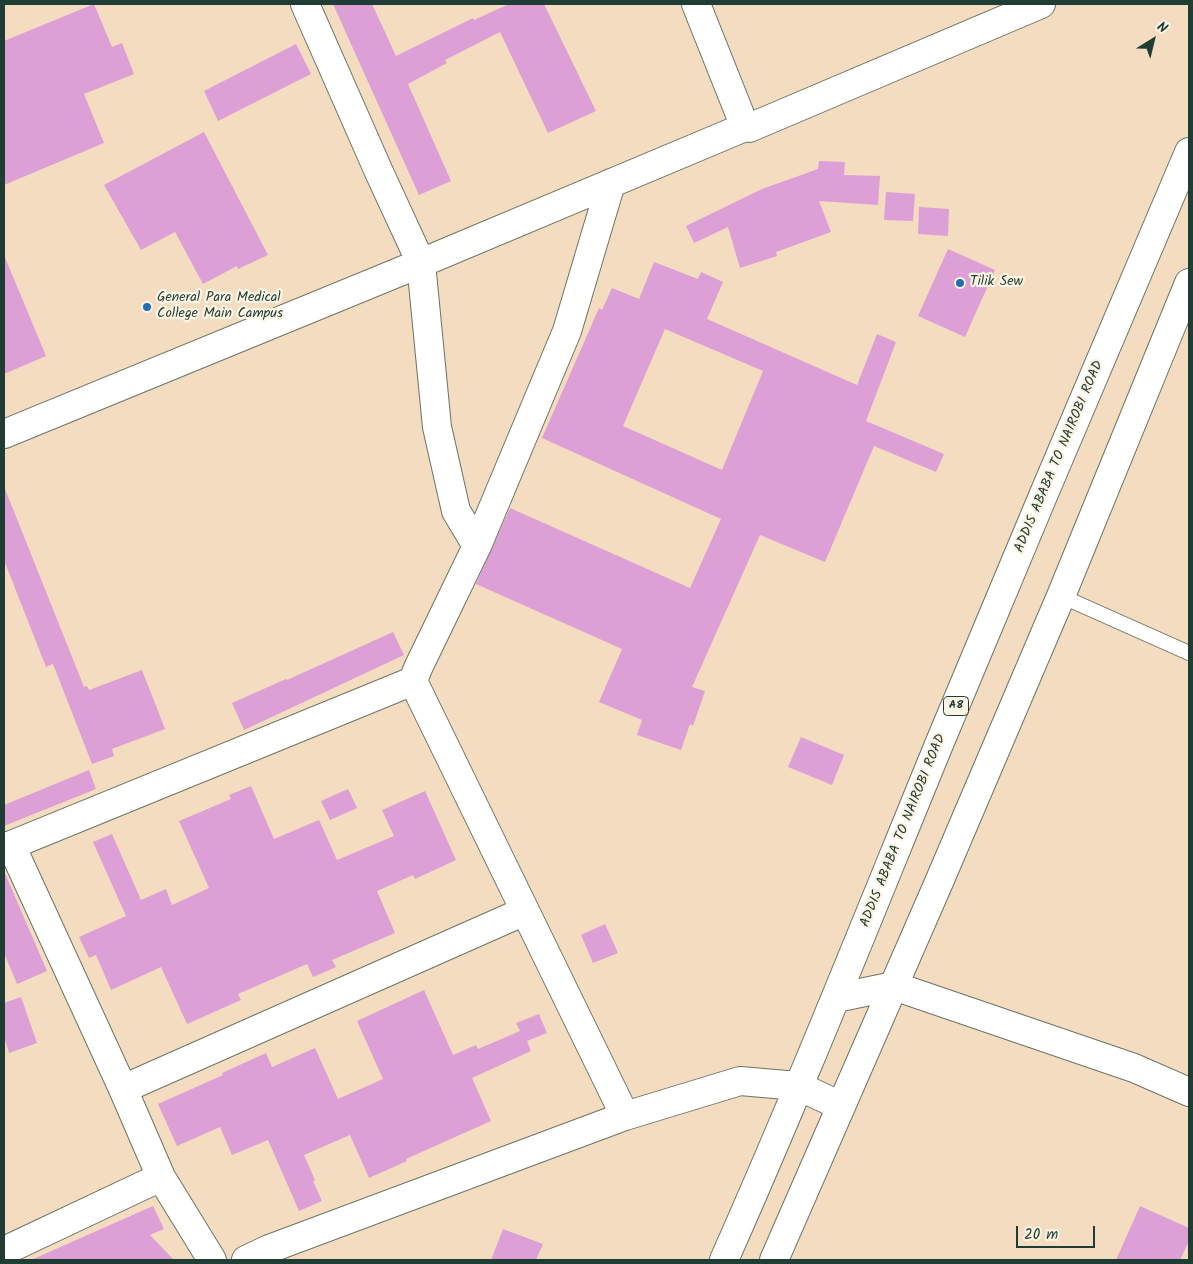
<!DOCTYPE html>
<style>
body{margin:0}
#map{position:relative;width:1193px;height:1264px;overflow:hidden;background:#f4dcc0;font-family:Kalam,sans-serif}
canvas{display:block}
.frame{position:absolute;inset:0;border:5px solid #1f3d34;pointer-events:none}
.north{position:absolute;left:1128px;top:15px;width:50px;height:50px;-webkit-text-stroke:4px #fcf5e5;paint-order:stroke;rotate:36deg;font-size:14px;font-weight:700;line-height:20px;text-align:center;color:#1f3d34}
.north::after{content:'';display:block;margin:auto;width:18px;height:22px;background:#1f3d34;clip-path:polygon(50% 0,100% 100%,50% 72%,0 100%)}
.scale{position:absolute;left:1016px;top:1226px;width:79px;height:22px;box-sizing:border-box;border:2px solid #1f3d34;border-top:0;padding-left:6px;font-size:15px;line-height:18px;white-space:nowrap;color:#1f3d34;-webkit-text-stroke:4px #fcf5e5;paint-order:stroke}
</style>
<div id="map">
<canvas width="1193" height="1264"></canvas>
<div class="frame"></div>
<div class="north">N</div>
<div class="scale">20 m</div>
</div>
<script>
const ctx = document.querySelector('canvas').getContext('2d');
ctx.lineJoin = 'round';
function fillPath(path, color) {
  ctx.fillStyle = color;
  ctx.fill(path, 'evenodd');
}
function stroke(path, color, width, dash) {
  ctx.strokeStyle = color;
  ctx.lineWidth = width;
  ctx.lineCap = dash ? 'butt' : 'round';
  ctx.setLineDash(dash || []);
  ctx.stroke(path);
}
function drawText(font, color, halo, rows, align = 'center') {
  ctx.font = font + ' Kalam,sans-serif';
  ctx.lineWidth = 4.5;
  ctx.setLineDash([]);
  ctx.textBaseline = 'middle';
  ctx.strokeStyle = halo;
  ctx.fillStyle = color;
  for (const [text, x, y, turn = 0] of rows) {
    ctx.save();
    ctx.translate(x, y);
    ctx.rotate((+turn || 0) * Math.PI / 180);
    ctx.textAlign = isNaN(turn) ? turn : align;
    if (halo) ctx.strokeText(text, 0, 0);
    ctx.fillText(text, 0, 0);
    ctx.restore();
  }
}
fillPath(new Path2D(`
 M94 4 112 47 122 43 134 74 84 94 104 143 4 185V41Z
 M333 4H372L396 56 473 18 474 20 509 4H544L596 111 548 133 500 32 445 60 447 63 408 84 451 181 419 195Z
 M296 44 311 74 218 121 204 91Z
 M204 132 268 255 238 269 237 266 203 284 175 232 141 250 104 185Z
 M819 161 845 162 844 175 880 176 878 205 819 201 831 232 776 252 777 256 740 268 728 227 694 243 686 226 762 189 818 169Z
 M886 192 915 194 913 221 884 220Z
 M919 207 949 209 948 236 918 234Z
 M948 249 995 270 965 337 918 316Z
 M4 255 46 356 4 374Z
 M654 262 698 279 701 272 723 282 707 319 857 385 877 334 896 342 866 421 944 454 936 472 874 446 825 562 760 535 692 687 705 691 693 726 690 724 681 750 637 735 642 720 599 702 622 649 476 584 510 508 690 588 721 519 542 438 599 308 602 310 612 288 639 299ZM665 329 763 371 722 470 623 426Z
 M5 489 84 687 87 686 89 690 142 670 165 729 112 749 114 756 92 764 53 664 46 667 4 560Z
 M393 632 404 655 244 730 232 703 286 679 287 680Z
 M801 737 844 755 832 785 788 767Z
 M89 770 96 789 4 826V805Z
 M251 786 274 839 319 820 337 860 394 836 382 810 425 791 456 860 415 879 413 875 377 891 395 933 332 960 336 967 313 977 307 964 238 994 241 1000 187 1024 161 967 111 990 96 955 89 958 79 937 126 916 93 842 112 834 141 900 166 889 172 905 209 888 179 821 231 799 229 795Z
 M348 789 357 808 330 820 321 801Z
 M4 871 47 971 17 984 4 953Z
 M605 924 618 953 593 963 581 935Z
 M424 990 453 1055 476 1045 478 1049 520 1031 516 1023 539 1014 547 1033 527 1041 531 1051 472 1078 491 1121 406 1159 407 1161 369 1178 350 1135 304 1155 315 1180 313 1181 322 1201 299 1211 268 1140 232 1155 220 1127 177 1146 158 1104 223 1075 222 1073 266 1053 272 1067 315 1048 338 1099 383 1079 357 1021Z
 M21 997 37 1043 9 1053 4 1036V1003Z
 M153 1206 164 1229 150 1235 174 1260H31Z
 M1140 1206 1189 1228V1241L1180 1260H1116Z
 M503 1229 543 1244 536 1260H491Z`), '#dca0d6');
const lane = new Path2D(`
 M1061 596 1189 653`);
const street = new Path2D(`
 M305 4 379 172 421 263 437 427 456 511 477 546
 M696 4 745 127
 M611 183 567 331 477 546 418 668 413 681 625 1116
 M11 845 123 1089 161 1177 212 1260
 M4 848 413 681
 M836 998 894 986 1134 1068 1189 1092
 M123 1089 525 911
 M4 1251 161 1177
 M246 1260 269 1249 625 1116 740 1081 798 1086 841 1106`);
const secondary = new Path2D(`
 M4 434 421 263 745 127 749 128 1041 4`);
const highway = new Path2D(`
 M724 1260C800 1089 869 915 940 742 1022 545 1105 348 1189 152
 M774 1260 939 882 1061 596 1189 283`);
stroke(lane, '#6a7565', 16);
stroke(street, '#6a7565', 30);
stroke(secondary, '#6a7565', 30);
stroke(highway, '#6a7565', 30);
stroke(lane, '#fff', 14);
stroke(street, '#fff', 28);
stroke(secondary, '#fff', 28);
stroke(highway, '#fff', 28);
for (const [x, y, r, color] of [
 [960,283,5,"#1f6fb2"],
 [147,307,5,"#1f6fb2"]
]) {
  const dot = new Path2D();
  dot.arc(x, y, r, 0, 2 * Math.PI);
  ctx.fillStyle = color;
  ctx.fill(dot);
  stroke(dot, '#fcf5e5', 2);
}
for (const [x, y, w] of [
 [956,706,25]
]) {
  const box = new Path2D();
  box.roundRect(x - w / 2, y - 9.5, w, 19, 4);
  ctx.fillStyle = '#fcf5e5';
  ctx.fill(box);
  stroke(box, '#1f3d34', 1);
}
drawText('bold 12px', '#1f3d34', null, [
 ["A8",956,706]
]);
drawText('14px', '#1f3d34', '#fcf5e5', [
 ["Tilik Sew",970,283],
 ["General Para Medical",157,299],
 ["College Main Campus",157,315]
], 'left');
drawText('14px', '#1f3d34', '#fcf5e5', [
 ["ADDIS ABABA TO NAIROBI ROAD",1060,457,-67],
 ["ADDIS ABABA TO NAIROBI ROAD",904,831,-68]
]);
</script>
